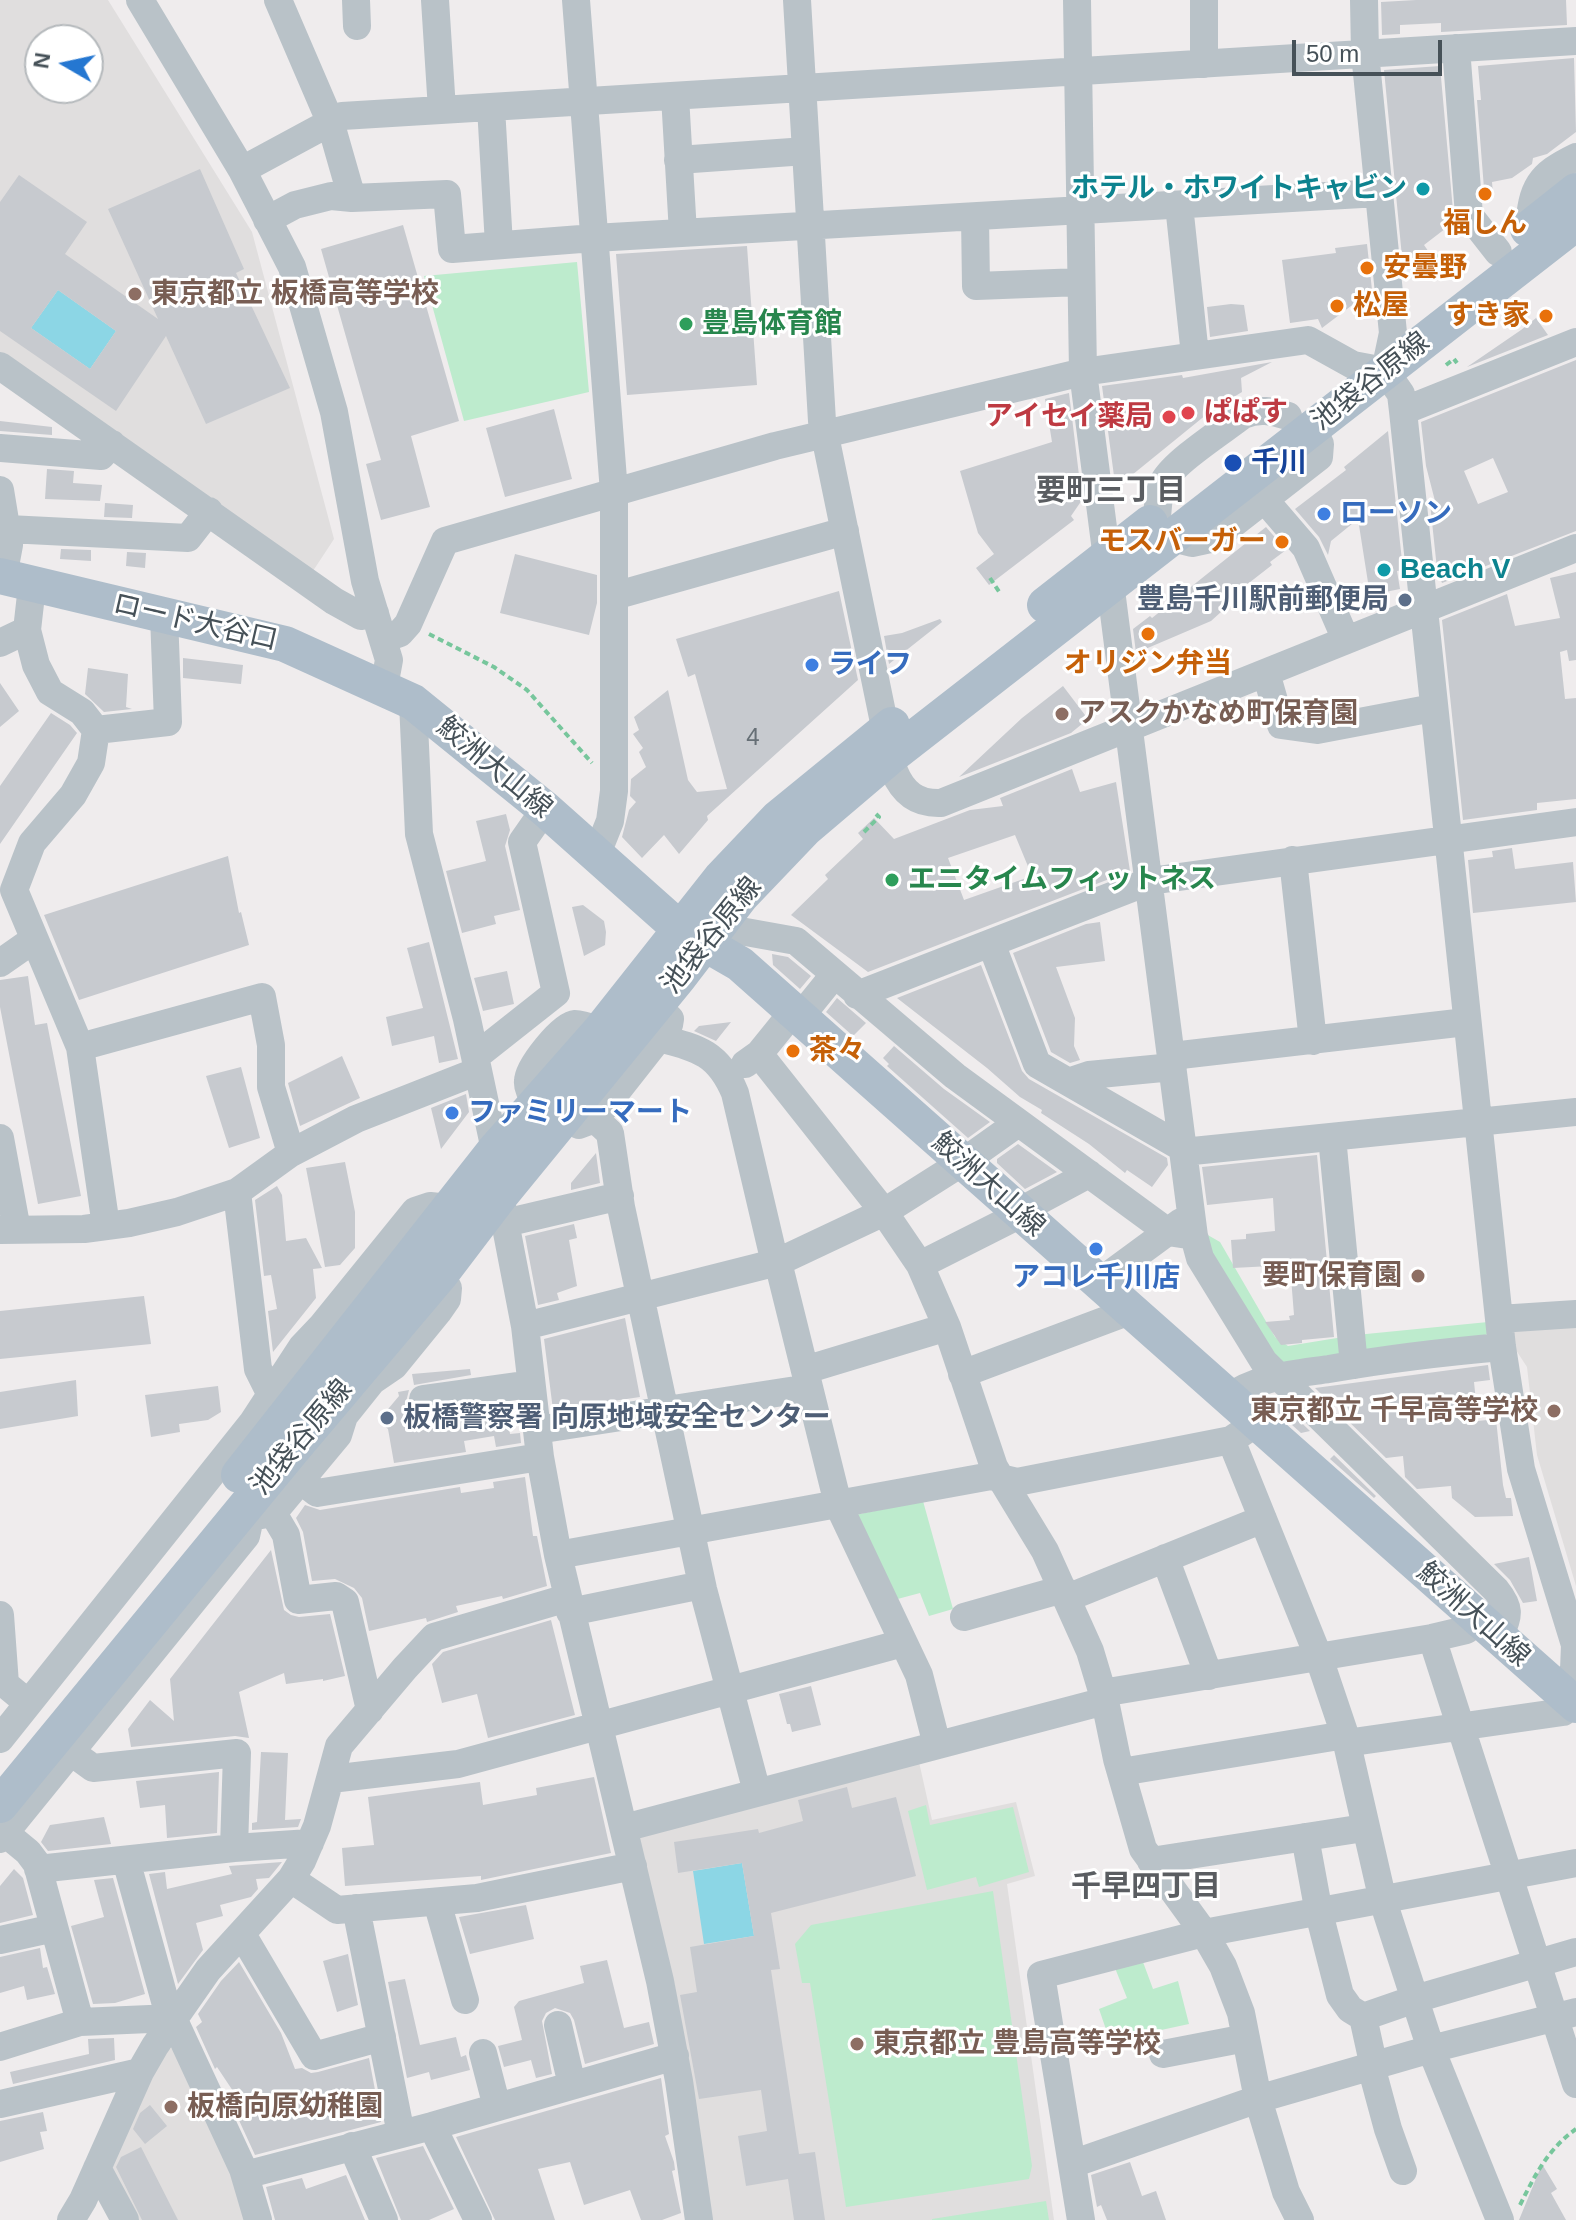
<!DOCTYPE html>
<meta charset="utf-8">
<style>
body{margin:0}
#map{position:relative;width:1576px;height:2220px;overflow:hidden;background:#efeced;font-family:Helvetica,sans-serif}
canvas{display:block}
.north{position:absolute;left:24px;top:24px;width:80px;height:80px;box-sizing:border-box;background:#fff;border:2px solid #b5b9bc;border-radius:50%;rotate:279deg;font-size:22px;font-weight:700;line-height:32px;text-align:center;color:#465158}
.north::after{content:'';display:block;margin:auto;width:28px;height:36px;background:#2577d1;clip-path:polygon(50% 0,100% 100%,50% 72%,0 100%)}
.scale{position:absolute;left:1292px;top:40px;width:150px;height:36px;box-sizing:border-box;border:4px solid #465158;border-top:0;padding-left:10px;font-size:24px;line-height:28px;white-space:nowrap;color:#465158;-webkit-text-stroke:6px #fff;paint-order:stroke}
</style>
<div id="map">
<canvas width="1576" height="2220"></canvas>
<div class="north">N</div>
<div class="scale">50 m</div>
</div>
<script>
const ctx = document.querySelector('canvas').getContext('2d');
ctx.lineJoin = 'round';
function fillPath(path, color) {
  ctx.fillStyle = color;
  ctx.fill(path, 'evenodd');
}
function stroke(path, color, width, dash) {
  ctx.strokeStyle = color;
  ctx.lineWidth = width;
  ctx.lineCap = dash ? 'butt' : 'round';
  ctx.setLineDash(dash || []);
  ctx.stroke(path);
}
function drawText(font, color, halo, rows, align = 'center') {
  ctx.font = font + ' Helvetica,"Noto Sans JP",sans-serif';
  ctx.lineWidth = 6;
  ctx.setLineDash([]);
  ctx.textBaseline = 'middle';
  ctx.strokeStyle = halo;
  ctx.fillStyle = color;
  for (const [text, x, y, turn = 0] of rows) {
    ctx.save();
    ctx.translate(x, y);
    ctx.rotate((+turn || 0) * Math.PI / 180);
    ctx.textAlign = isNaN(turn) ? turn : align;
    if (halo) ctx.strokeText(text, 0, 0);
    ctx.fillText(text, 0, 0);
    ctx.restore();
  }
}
fillPath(new Path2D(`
 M0 0H108L252 232 334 539 311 574 0 355ZM40 40H88V88H40Z
 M1576 1320V1586L1537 1455 1527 1367 1512 1344 1513 1325Z
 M919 1762 932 1820 1016 1802 1035 1876 1007 1884 1054 2220H712L675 1987 637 1833Z
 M166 2048 179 2049 253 2220H133L106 2165Z`), '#e0dede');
fillPath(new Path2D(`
 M577 262 589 392 464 421 424 276Z
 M1206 1234 1220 1242 1275 1337 1288 1346 1343 1337 1347 1358 1281 1368 1209 1257Z
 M1488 1322V1333L1474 1345 1359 1357 1356 1335Z
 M923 1501 953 1609 929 1616 920 1593 890 1601 850 1516Z
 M926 1805 930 1825 1013 1807 1029 1872 979 1887 976 1877 927 1890 908 1811Z
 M993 1891 1032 2166 1029 2179 846 2207 810 1983H802L795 1944 811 1925Z
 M1143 1962 1153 1989 1178 1981 1189 2024 1110 2041 1099 2009 1127 1998 1115 1968Z
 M1046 2201 1049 2220H932V2219Z`), '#bdebcd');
fillPath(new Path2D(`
 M58 290 116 331 90 369 31 328Z
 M742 1863 754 1936 704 1944 693 1871Z`), '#8cd6e5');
fillPath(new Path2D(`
 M1416 0H1566L1567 25 1441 32V23L1400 25V34L1382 35 1381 2Z
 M1574 58 1576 132 1547 154 1533 158 1532 164 1512 178 1492 182 1493 194 1485 201 1477 100H1481L1478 66Z
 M1440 66 1454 222 1424 245 1438 265 1402 257 1384 70Z
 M200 169 244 269 236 273 290 388 206 424 166 336 116 411 0 331V202L19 175 87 222 65 254 158 319 108 209ZM58 290 116 331 90 369 31 328Z
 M403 225 459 421 411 436 430 507 381 520 366 464 381 460 321 249Z
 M1367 244 1372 290 1322 328 1318 319 1290 323 1282 260 1336 253 1335 248Z
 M747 246 757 385 627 395 616 254Z
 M1231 304 1244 305 1248 331 1210 337 1207 307Z
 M1536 318 1548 335 1467 367 1521 330Z
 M1576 360V531L1442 583 1437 569 1430 503 1435 501 1426 466 1421 422ZM1493 458 1508 492 1478 504 1464 471Z
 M1272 362 1241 378 1242 392 1212 410 1132 475 1114 476 1102 386 1182 375 1183 378Z
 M1069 393 1082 500 1071 516 1074 520 989 585 976 568 994 554 978 533 960 471 1052 442 1045 399Z
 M554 409 572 479 505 497 486 428Z
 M0 421 52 427V435L0 431Z
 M1388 431 1403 570 1397 571 1400 589 1370 595 1358 519 1331 541 1328 555 1319 537 1295 509 1346 470 1344 467Z
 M47 469 74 471 73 483 102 485 100 501 45 499Z
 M105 503 133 505 132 518 104 517Z
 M1266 527 1286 550 1270 562 1272 565 1218 607 1221 612 1211 621 1136 653 1133 629 1150 616 1152 618Z
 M61 549 91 550V561L60 559Z
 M127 552 146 553 145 568 126 566Z
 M515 554 597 575V603L589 635 500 613Z
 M1576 572V660L1569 661 1567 650 1560 652 1565 699 1576 698V799L1537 803V810L1463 820 1442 620 1507 594 1515 626 1560 618 1550 578Z
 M839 591 858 680 707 816 708 820 679 854 664 835 642 858 622 837 629 810 636 802 630 796 631 779 646 767 639 752 643 748 633 734 639 730 634 717 668 690 688 780 697 792 727 789 695 674 688 677 676 639Z
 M940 619 942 622 889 664 884 636 902 633Z
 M183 658 243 665 241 684 183 678Z
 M88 668 128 674 126 707 132 709 104 712 85 694Z
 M0 683 19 711 0 727Z
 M1063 686 1088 719 1071 733 959 777 1022 718Z
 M51 713 70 725 77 733 0 844V786Z
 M1072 769 1080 792 1116 782 1130 871 868 972 791 915 828 879 825 875 863 839 858 833 874 818 894 839 970 810 1003 806 1000 798ZM1015 835 1032 876 964 900 948 858Z
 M506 814 510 830 505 846 520 910 494 916 496 924 462 933 446 871 486 861 476 821Z
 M1512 848 1515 869 1573 862 1576 902 1473 913 1468 860 1493 857 1492 851Z
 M228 856 239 913 241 912 249 945 79 1000 44 915Z
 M583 905 604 921 606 932 605 945 584 956 572 907Z
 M1100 922 1105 961 1056 967 1075 1018 1074 1046 1080 1060 1070 1063 1051 1052 1013 953 1086 924Z
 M429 942 458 1059 439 1063 434 1036 392 1046 386 1017 423 1008 407 948Z
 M772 954 788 957 811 976 800 989 773 965Z
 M981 965 1022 1071 1029 1079 1167 1158 1168 1165 1152 1187 1127 1170 1125 1173 1089 1144 1041 1113 1042 1110 1020 1097 987 1068 897 998Z
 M507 971 514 1004 483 1011 474 978Z
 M28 976 35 1025 47 1023 81 1196 38 1204 0 1007V980Z
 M837 998 866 1023 853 1036 826 1012Z
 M731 1022 716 1041 694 1031 699 1026Z
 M894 1046 944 1089 990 1122 968 1138 887 1066 889 1064 883 1058Z
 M342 1056 360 1098 300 1126 288 1083Z
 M241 1067 260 1138 229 1148 206 1076Z
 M466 1094 469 1112 441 1149 431 1108Z
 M1018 1144 1057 1172 1025 1189 997 1163V1159Z
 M596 1153 600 1183 571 1190V1183Z
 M1317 1155 1334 1337 1302 1340V1343L1281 1345 1265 1322 1290 1320 1289 1316 1294 1315 1290 1265 1233 1268 1231 1240 1246 1239V1234L1275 1231 1273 1198 1207 1205 1202 1167Z
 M345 1162 355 1212V1248L340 1265 325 1267 306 1168Z
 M277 1186 282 1195 286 1241 306 1238 322 1268 313 1269 316 1298 273 1352 268 1311 277 1309 271 1275 264 1276 255 1200Z
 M574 1224 577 1238 569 1240 577 1286 557 1293 559 1300 538 1305 525 1236Z
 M144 1296 151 1344 0 1359V1311Z
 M625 1318 640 1397 553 1410 544 1339Z
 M1488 1365 1490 1380 1474 1382 1478 1421 1496 1419 1503 1485 1506 1498H1511L1513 1516 1475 1517 1452 1498 1451 1486 1417 1489 1405 1477 1403 1456 1386 1458 1341 1414 1339 1402 1334 1407 1315 1388Z
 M470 1369 471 1375 414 1385 412 1374Z
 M76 1380 78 1416 0 1429V1392Z
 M218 1386 221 1412 208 1420 179 1424 180 1432 151 1437 145 1395Z
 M409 1390 406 1402 410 1410 417 1415 494 1406 496 1414 507 1413 510 1434 520 1433 521 1443 496 1447 494 1436 464 1441 466 1452 394 1463 388 1429 378 1421 399 1396 398 1392Z
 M1274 1396 1310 1431 1301 1433 1263 1399Z
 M1334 1455 1376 1496 1374 1498 1330 1459Z
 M525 1477 533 1536H537L547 1586 503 1599 502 1596 456 1606 458 1612 427 1622 426 1618 369 1631 362 1598 354 1588 335 1579 312 1581 303 1532 296 1518 305 1505 320 1510 460 1487 461 1493 494 1488 493 1482Z
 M271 1550 284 1610 291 1615 299 1617 330 1614 345 1676 323 1681V1679L286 1684 284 1673 239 1692 249 1738 235 1736 131 1747 128 1729 150 1700 174 1721 170 1679Z
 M1529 1557 1537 1601 1523 1603 1510 1580 1494 1564Z
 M551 1620 575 1715 488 1738 477 1694 442 1703 432 1664 443 1652Z
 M811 1686 821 1725 792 1732 790 1724H787L779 1694Z
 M261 1752 288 1753 285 1820 301 1819 298 1827 252 1830V1823L257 1822Z
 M219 1772 217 1833 167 1838 165 1805 140 1808 136 1781Z
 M594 1777 611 1853 481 1880V1876L345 1886 342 1848 374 1845 368 1797 480 1782 483 1805 537 1795 536 1788Z
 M847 1787 852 1808 896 1797 916 1876 771 1913 780 1969 771 1970 799 2154 815 2152 825 2220H794L788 2179 746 2186 738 2136 767 2131 761 2090 699 2099 680 1995 697 1992 690 1947 754 1936 742 1863 678 1873 674 1842 758 1829 759 1833 803 1821 798 1800Z
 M104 1817 111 1844 48 1851 41 1842 50 1825Z
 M282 1862 269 1878 256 1879 258 1889 251 1897 220 1905 223 1916 196 1923 203 1950 178 1984 149 1874 165 1872 167 1889 232 1874 229 1866Z
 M14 1869 23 1878 33 1915 0 1923V1886Z
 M113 1878 145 1994 115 2003 93 2004 71 1926 104 1917 94 1880Z
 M526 1905 534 1939 470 1954 459 1917Z
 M40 1948 43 1968 47 1967 55 1994 27 2000 24 1986 0 1993V1957Z
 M348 1954 358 2005 337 2012 323 1961Z
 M607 1960 624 2028 649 2022 654 2044 585 2064 574 2020 570 2013 555 2008 546 2013 542 2021 552 2074 536 2078 531 2060 504 2067 498 2046 522 2040 514 2007 519 2001 584 1983 580 1966Z
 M239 1962 281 2033 295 2069 302 2068 311 2073 318 2072 369 2058 381 2122 255 2155 231 2103 239 2100 217 2067 215 2069 196 2027 202 2022 198 2014 221 1981Z
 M405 1979 420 2045 456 2037 461 2057 466 2055 470 2070 431 2080 429 2072 407 2078 388 1982Z
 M114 2038 115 2060 13 2084 10 2072 89 2054 88 2039Z
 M661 2078 669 2134 665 2136 674 2162 675 2170 672 2171 681 2213 662 2220H641L630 2190 584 2205 570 2162 538 2169 555 2220H495L456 2137Z
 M150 2105 167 2126 145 2144 133 2129 140 2113Z
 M43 2112 47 2131 40 2132 44 2149 0 2162V2121Z
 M423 2146 454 2209 429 2220H401L376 2158Z
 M141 2147 178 2220H142L116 2167 121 2157Z
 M1130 2162 1142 2196 1156 2191 1166 2220H1107L1101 2205 1097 2207 1091 2175Z
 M1542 2164 1557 2189 1551 2193 1566 2220H1519Z
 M346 2175 365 2220H275L266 2187 302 2178 306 2189Z`), '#c7cacf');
stroke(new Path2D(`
 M1432 266 1439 259 1434 253
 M1446 365 1454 359 1457 363
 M990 578 1000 593
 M429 634 494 667 527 690 592 763
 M864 832 879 817 876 814
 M1520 2205C1535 2175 1548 2149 1576 2129`), '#77c69c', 4, [6, 4]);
stroke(new Path2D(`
 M140 0 242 170 292 267 334 412 365 581 389 660 384 687
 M278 0 330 121 352 198
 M356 0 357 26
 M435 0 442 110
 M576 0 614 492V791L610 821 596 856
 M797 0 822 421 894 771C903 793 917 804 941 803L1576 548
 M1077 0 1083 372 1194 1236 1200 1258 1264 1362 1496 1590C1512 1610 1508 1615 1499 1638
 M1204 0V64
 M1364 0 1365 53 1393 333 1385 371 1401 394 1403 411 1502 1347 1521 1469 1575 1645 1574 1670 1561 1691
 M1456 48 1469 215 1498 252
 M675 96 683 233
 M491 107 499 245
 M678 160 806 151
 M242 170 342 116 1576 41
 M1179 205 1195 355
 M975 217 976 286 1081 282
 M267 220 295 205 331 196 352 198 447 194 452 249 594 238 1379 193
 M1529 228C1532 187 1539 175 1576 157
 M0 366 334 601 361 616 375 613
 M1403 411 1576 342
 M0 448 101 456 112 444
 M0 490 9 545 3 577
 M1264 499 1306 548 1346 640
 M1157 518C1158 506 1158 492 1164 481 1175 461 1224 430 1243 415 1260 408 1271 411 1288 416
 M8 529 188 538 209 511
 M1172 538 1192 543 1215 538 1319 457 1320 444 1311 429
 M32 586 27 630 36 665 50 692 82 712 96 730 91 763 73 795 32 843 14 890 80 1047 106 1226
 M614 596 845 531
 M383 639 400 633 408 624 445 541 775 446 1083 372 1308 340 1353 365 1385 371
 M0 643 27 630
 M1266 673 1281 725 1317 730 1433 708
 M413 702 419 834 467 1019 495 1150 500 1196 525 1326 540 1457 558 1555 660 1981 679 2081 699 2220
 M96 730 168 722 164 615
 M1293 860 1313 1041
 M718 927 796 941 955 1076 1168 1232 1194 1236
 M991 943 1037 1064 1183 1148
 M0 963 33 940
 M857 995 1150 881 1576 822
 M800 1017 834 975
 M658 1038C697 1048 718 1052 735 1093L775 1263
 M80 1047 262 997 271 1045V1087L291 1153
 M759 1054 884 1212 920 1265 947 1327 994 1467 1045 1551 1090 1651 1105 1701 1117 1759 1143 1849 1204 1933 1223 1966 1241 2013 1258 2099 1286 2192 1300 2220
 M1172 1056 1466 1022
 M475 1057 556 993 522 842 545 809
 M745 1064 759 1054 793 1012
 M1068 1082 1089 1075 1173 1067
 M537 1104C533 1097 527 1089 528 1081 528 1067 562 1025 575 1024 583 1024 592 1028 600 1031
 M595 1119 610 1133 621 1207 703 1589 757 1792
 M579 1125 595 1119 669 1025 670 1019 656 1005
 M1332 1137 1354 1365
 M0 1138 17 1230
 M1183 1152 1576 1112
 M237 1192 258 1369 271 1395
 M1018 1212 1089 1174
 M505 1223 620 1196
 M0 1230 84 1229 129 1223 177 1212 237 1192 291 1153 356 1119 478 1071
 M778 1262 838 1504 919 1675 937 1745
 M920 1265 1021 1214
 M1098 1283 1181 1222
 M1499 1319 1576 1314
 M525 1326 778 1262 884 1212 963 1162 1018 1123
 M321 1327 415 1211 430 1206 449 1208
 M805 1370 947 1327
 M962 1374 1130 1311
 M1228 1398C1255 1377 1296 1374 1329 1369 1386 1359 1444 1352 1502 1347
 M423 1399 531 1384
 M537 1430 809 1388
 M1231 1440 1319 1658 1345 1735 1383 1901 1431 2049 1500 2220
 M300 1480 317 1493 540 1457
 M273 1513 286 1535 298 1600 336 1596 345 1602 370 1710
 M250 1517 273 1513 338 1435 344 1416 372 1381 394 1366 438 1312 447 1299 448 1288 440 1275
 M558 1555 991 1476 1017 1482 1231 1440 1246 1430
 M1165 1558 1209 1676
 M1067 1598 1263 1519
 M570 1612 702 1585
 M0 1615 5 1684 28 1703
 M964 1617 1063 1589
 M1432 1638 1576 2084
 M1102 1693 1432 1638 1466 1630 1480 1620
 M0 1739 253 1422 302 1347 321 1327 359 1321
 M1346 1743 1563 1712 1573 1701
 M71 1752 93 1768 237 1753 234 1848
 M1121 1772 1345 1735
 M331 1779 458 1764 903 1643
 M624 1828 1105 1701
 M5 1833 28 1852 37 1864 80 2022
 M1305 1837 1319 1913 1340 1995 1350 2009 1363 2017 1372 2058 1371 2066 1388 2129 1403 2171
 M0 1839 246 1536 254 1499
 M126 1860 165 2001 243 2169 258 2220
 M1151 1861 1364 1828
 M38 1869 234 1848 310 1843
 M291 1879 337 1910 477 1898 633 1866
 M437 1902 465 2000
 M356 1908 401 2134
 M242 1934 314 2056 382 2037
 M0 1940 54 1928
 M1363 2017 1415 1999 1576 1952
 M558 2025 572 2085
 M0 2047 80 2022 173 2018
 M483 2053 497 2107
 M1163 2054 1246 2038
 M0 2104 140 2072
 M432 2126 478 2220
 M352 2146 384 2220
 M1072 2164 1258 2099 1431 2049 1576 2012
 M97 2168 125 2220
 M245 2175 432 2126 675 2056
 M71 2220 83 2200 140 2072 155 2046 208 1970 291 1879 302 1861 317 1826 339 1746 405 1668 434 1637 567 1598
 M1081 2220 1041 1975 1204 1933 1576 1863`), '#b9c2c8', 28);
stroke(new Path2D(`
 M1528 229 1576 191
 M0 576 285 644 413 702 545 809 681 930 740 964 1576 1705
 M1045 605 1150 523
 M239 1475 495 1150 600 1031 721 878 778 818 892 725
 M0 1805 292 1450 440 1275 500 1196 679 977 741 896 805 829 891 756 1576 223`), '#aebdca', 36);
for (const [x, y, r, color] of [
 [1423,189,8,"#0f9aa8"],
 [1485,194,8,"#e8710a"],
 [1367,268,8,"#e8710a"],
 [135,294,8,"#8d6e63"],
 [1337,306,8,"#e8710a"],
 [1546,316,8,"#e8710a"],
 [686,324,8,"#2e9e5b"],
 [1188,413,8,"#e0444e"],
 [1169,417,8,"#e0444e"],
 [1233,463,10,"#1a4fb4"],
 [1324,514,8,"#3f7fe0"],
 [1282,542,8,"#e8710a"],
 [1384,570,8,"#0f9aa8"],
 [1405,600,8,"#5c6f8a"],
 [1148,634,8,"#e8710a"],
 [812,665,8,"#3f7fe0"],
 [1062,714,8,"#8d6e63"],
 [892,880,8,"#2e9e5b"],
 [793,1051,8,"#e8710a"],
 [452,1113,8,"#3f7fe0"],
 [1096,1249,8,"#3f7fe0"],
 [1418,1276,8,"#8d6e63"],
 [1554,1411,8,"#8d6e63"],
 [387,1418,8,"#5c6f8a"],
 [857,2044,8,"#8d6e63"],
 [171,2107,8,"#8d6e63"]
]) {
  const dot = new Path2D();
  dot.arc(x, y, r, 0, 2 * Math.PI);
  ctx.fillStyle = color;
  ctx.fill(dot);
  stroke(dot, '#fff', 3);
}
drawText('24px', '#666f76', null, [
 ["4",753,738]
]);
drawText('bold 28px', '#0d838f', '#fff', [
 ["ホテル・ホワイトキャビン",1407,189],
 ["Beach V",1400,570,"left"]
], 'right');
drawText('bold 28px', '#c56008', '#fff', [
 ["福しん",1485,224,"center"],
 ["安曇野",1383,268],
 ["松屋",1353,306],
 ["すき家",1530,316,"right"],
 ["モスバーガー",1266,542,"right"],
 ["オリジン弁当",1148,664,"center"],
 ["茶々",809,1051]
], 'left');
drawText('bold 28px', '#785e54', '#fff', [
 ["東京都立 板橋高等学校",151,294],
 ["アスクかなめ町保育園",1078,714],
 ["要町保育園",1402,1276,"right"],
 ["東京都立 千早高等学校",1538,1411,"right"],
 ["東京都立 豊島高等学校",873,2044],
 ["板橋向原幼稚園",187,2107]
], 'left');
drawText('bold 28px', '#27864d', '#fff', [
 ["豊島体育館",702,324],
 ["エニタイムフィットネス",908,880]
], 'left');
drawText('28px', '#465158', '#fff', [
 ["池袋谷原線",1371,382,-38],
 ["ロード大谷口",195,623,13],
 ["鮫洲大山線",494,768,40],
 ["池袋谷原線",712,936,-51],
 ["鮫洲大山線",988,1185,42],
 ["池袋谷原線",302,1438,-50],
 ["鮫洲大山線",1473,1615,42]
]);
drawText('bold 28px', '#be3a42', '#fff', [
 ["ぱぱす",1204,413],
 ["アイセイ薬局",1153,417,"right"]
], 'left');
drawText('bold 28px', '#164399', '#fff', [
 ["千川",1251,463]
], 'left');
drawText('bold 28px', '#366cbe', '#fff', [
 ["ローソン",1340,514],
 ["ライフ",828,665],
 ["ファミリーマート",468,1113],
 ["アコレ千川店",1096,1278,"center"]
], 'left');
drawText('bold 28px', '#4e5e75', '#fff', [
 ["豊島千川駅前郵便局",1389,600],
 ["板橋警察署 向原地域安全センター",403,1418,"left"]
], 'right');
drawText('bold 30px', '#5a5d61', '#fff', [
 ["要町三丁目",1111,492],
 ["千早四丁目",1146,1888]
]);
</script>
